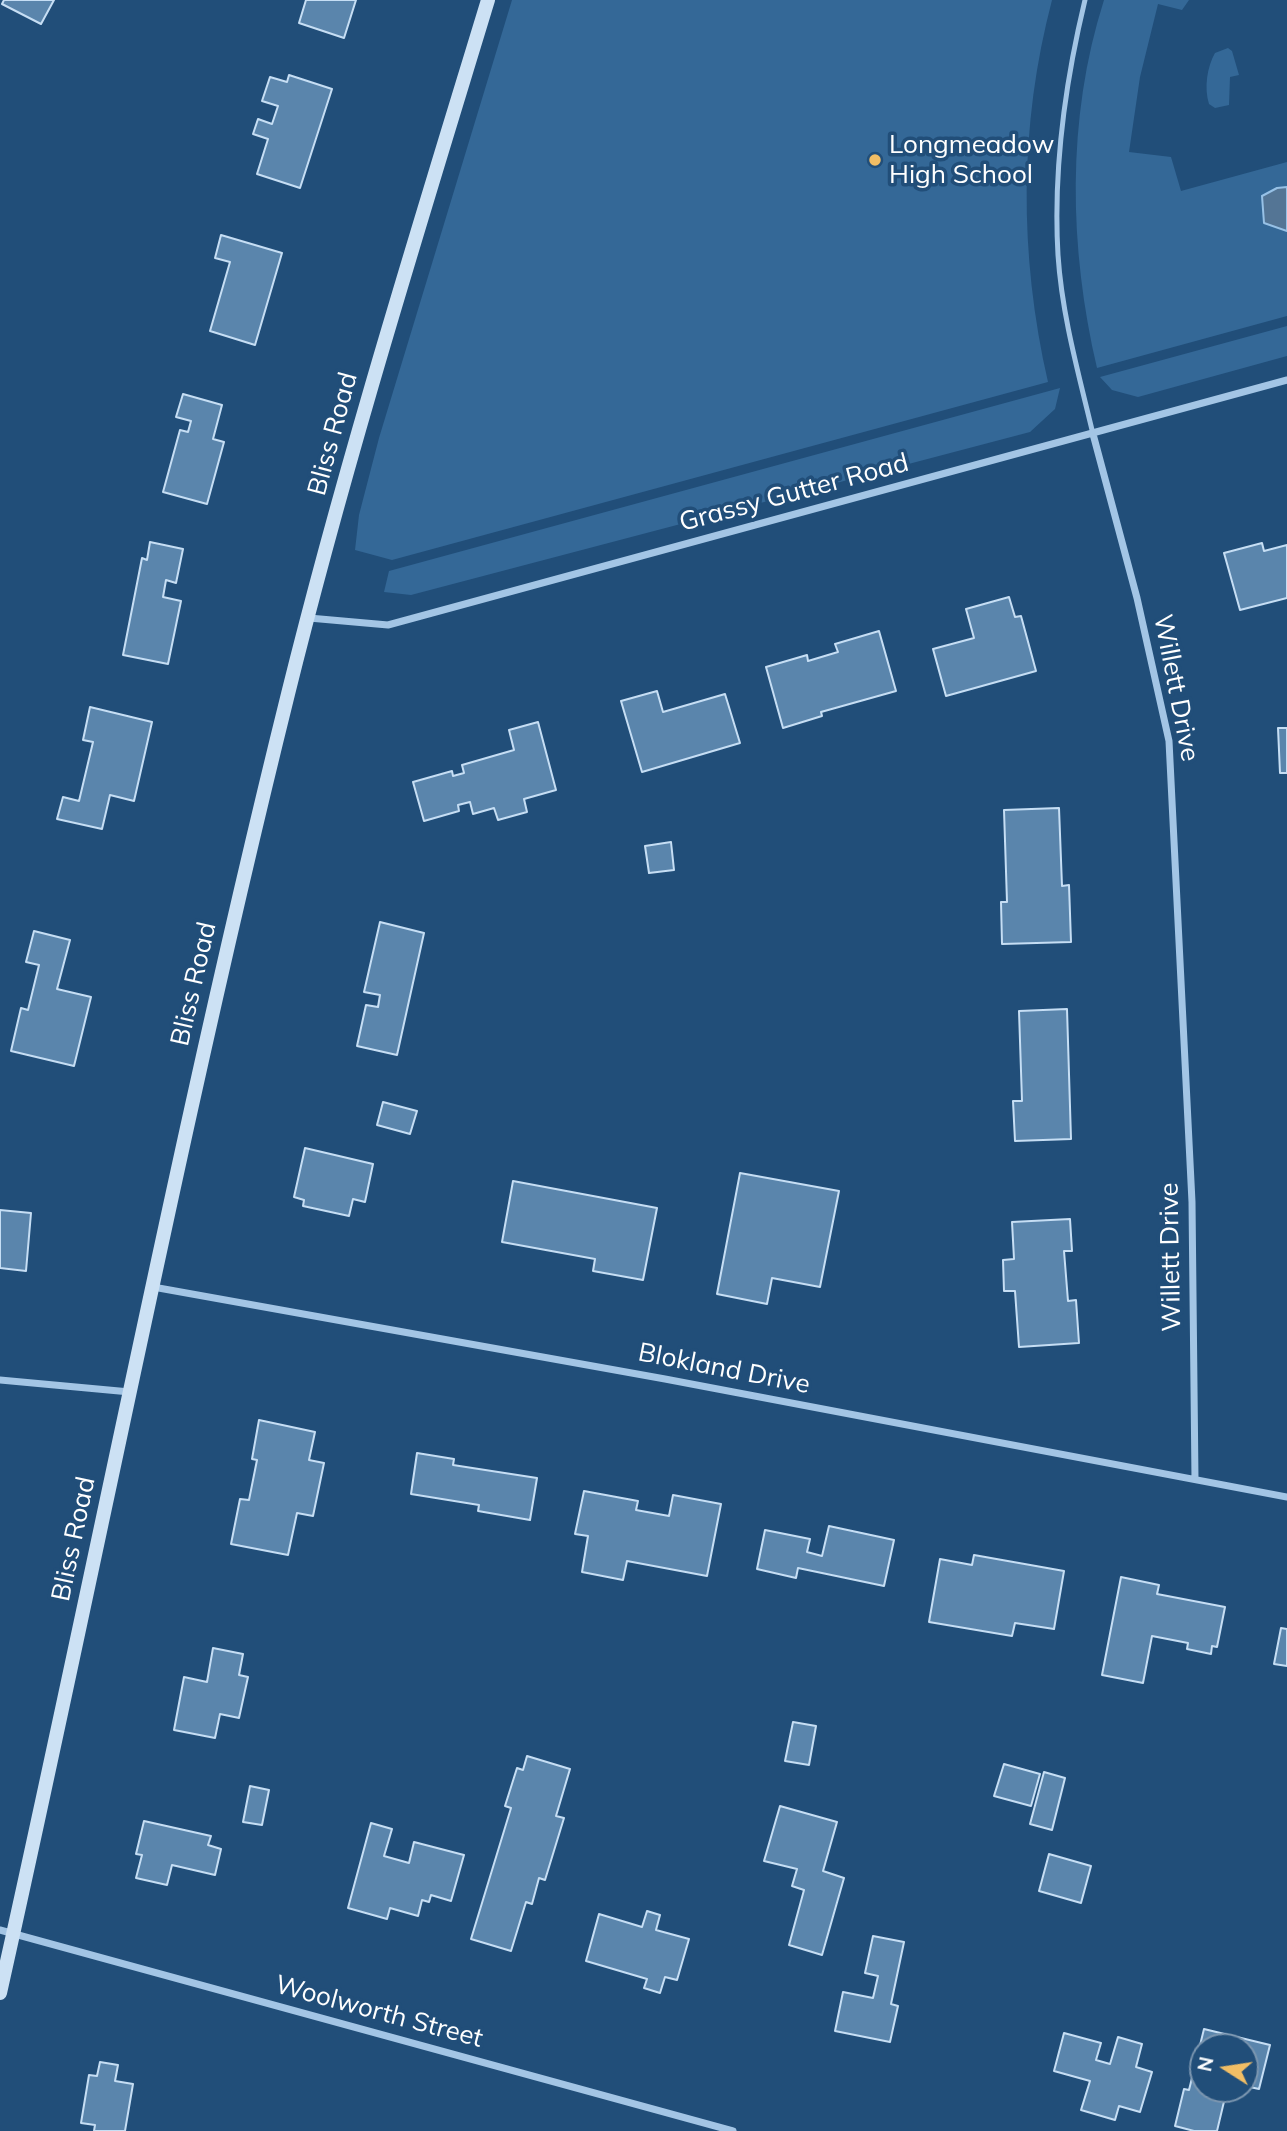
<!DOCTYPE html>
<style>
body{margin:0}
#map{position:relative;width:1287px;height:2131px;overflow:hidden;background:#214e79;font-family:Mulish,sans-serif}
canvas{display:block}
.north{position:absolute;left:1189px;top:2033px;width:70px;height:70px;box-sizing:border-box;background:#214e79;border:2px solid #7a95af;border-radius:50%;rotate:282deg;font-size:19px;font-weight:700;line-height:28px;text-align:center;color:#fff}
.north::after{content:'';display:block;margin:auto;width:24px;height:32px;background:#f1be65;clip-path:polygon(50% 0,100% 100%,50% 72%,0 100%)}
</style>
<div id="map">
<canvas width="1287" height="2131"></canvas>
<div class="north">N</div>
</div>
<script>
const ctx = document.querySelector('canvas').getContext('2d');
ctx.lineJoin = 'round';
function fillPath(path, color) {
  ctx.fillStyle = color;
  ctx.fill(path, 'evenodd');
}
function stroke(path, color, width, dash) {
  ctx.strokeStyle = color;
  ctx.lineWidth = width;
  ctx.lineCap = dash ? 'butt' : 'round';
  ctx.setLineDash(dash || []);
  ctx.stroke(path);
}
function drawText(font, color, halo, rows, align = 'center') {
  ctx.font = font + ' Mulish,sans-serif';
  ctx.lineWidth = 7;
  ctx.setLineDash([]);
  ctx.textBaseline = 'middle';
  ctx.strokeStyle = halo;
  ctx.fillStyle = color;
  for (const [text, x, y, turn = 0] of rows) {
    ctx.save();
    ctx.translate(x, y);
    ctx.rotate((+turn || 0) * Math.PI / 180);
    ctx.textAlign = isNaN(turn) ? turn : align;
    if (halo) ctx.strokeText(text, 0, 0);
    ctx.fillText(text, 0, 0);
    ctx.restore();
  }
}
fillPath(new Path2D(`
 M512 0H1052C1019 126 1019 254 1048 382L392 560 355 550 359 515 379 438Z
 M1104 0H1189L1182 10 1158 4 1140 77 1129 152 1171 157 1181 191 1287 162V316L1097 368C1069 248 1066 119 1104 0Z
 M1228 48 1232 51 1239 75 1230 77 1229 105 1215 108 1209 104C1204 88 1207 67 1215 53Z
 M1287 326V356L1138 397 1112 390 1100 377Z
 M1060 388 1055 409 1030 432 411 595 384 592 389 571Z`), '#346897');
const water = new Path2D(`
 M1287 187V231L1264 223 1262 196 1277 188Z`);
fillPath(water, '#547595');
stroke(water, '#97c1e6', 2);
const building = new Path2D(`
 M4 0H54L41 24 2 4Z
 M306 0H356L344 38 299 23Z
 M289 75 332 89 300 188 257 174 268 139 253 134 258 119 272 124 278 106 262 101 270 77 287 82Z
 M221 235 282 253 255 345 210 331 230 262 215 258Z
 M183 394 222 405 213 439 224 442 207 504 163 492 180 430 188 432 191 421 176 417Z
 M150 542 183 549 176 583 166 580 163 597 181 601 168 664 123 655 142 558 147 560Z
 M1262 543 1264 551 1287 545V598L1240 610 1224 553Z
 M1009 597 1015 617 1021 616 1036 671 946 696 933 649 974 638 966 609Z
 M879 631 896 691 821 712 822 716 783 728 766 667 807 655 808 661 838 652 835 644Z
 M657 691 663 712 725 694 740 743 642 772 621 701Z
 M90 707 152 722 134 801 110 795 102 829 57 819 63 797 79 801 93 742 83 740Z
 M538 722 556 790 524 799 527 812 498 820 494 808 473 814 470 802 458 805 459 811 424 821 413 782 452 771 453 776 464 773 462 765 514 750 509 730Z
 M1278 728H1287V773H1280Z
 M1059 808 1062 886 1069 885 1071 942 1002 944 1001 902H1007L1004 810Z
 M671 842 674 870 649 873 645 846Z
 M380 922 424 933 397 1055 357 1046 366 1005 378 1007 380 995 364 992Z
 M34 931 70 940 57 989 91 997 74 1066 11 1051 21 1008 28 1010 39 965 26 962Z
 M1067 1009 1071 1139 1015 1141 1013 1101H1022L1019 1011Z
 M383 1102 417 1111 410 1134 377 1125Z
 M305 1148 373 1164 365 1202 353 1199 349 1216 303 1206 304 1200 294 1197Z
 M740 1173 839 1191 820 1287 772 1278 767 1304 717 1294Z
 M513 1181 657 1208 643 1280 593 1271 595 1259 502 1242Z
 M0 1210 31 1213 26 1271 0 1268Z
 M1070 1219 1072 1251H1064L1068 1301 1076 1300 1079 1343 1019 1347 1015 1291H1004L1003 1260 1014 1259 1012 1222Z
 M259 1420 315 1432 309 1460 324 1463 313 1516 297 1513 288 1555 231 1544 240 1499 249 1500 257 1460 252 1459Z
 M417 1453 454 1459 453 1465 537 1478 530 1520 478 1511 479 1505 411 1494Z
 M584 1491 638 1501 636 1510 669 1516 673 1495 721 1504 707 1576 627 1561 623 1580 582 1572 588 1536 575 1534Z
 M829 1526 894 1540 884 1586 798 1568 796 1578 757 1569 765 1530 810 1539 807 1552 822 1556Z
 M974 1555 1064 1571 1054 1629 1015 1623 1012 1636 929 1622 940 1559 972 1565Z
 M1121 1577 1159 1585 1157 1594 1225 1607 1217 1647 1212 1646 1211 1654 1187 1649 1188 1643 1152 1636 1143 1683 1102 1675Z
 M1281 1628 1287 1629V1666L1274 1664Z
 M213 1648 243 1654 239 1675 248 1677 239 1718 220 1714 215 1738 174 1730 184 1677 207 1682Z
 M793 1722 816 1726 809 1765 785 1761Z
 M527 1756 570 1769 556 1816 564 1818 545 1880 539 1878 532 1904 526 1902 511 1951 471 1939 511 1808 505 1806 517 1768 523 1770Z
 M1004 1764 1040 1774 1031 1806 994 1796Z
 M1044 1772 1065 1778 1052 1830 1030 1824Z
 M250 1786 269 1790 262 1825 243 1822Z
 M780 1806 837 1822 823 1871 844 1878 822 1955 789 1945 804 1890 792 1886 797 1869 764 1861Z
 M144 1821 211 1836 208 1845 221 1849 215 1875 172 1865 167 1885 136 1878 142 1855 136 1854Z
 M371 1823 392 1829 384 1856 409 1863 414 1842 464 1855 451 1901 431 1895 429 1902 422 1900 418 1916 390 1908 387 1919 348 1908Z
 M1049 1854 1091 1866 1081 1903 1039 1891Z
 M647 1911 660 1915 656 1930 689 1939 677 1980 665 1977 660 1993 644 1988 647 1979 586 1961 599 1914 642 1927Z
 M873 1936 904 1942 891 2004 898 2006 890 2042 835 2031 843 1992 873 1998 878 1976 865 1973Z
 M1204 2029 1270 2045 1259 2089 1245 2086V2047H1203V2089H1227L1217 2131H1194L1175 2126 1184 2089 1189 2090Z
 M1064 2033 1101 2043 1096 2060 1110 2064 1118 2037 1142 2044 1136 2067 1152 2072 1140 2112 1119 2106 1115 2120 1081 2110 1090 2081 1054 2071Z
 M100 2062 118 2065 115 2081 133 2084 125 2131H94L95 2125 81 2123 89 2075 97 2076Z`);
fillPath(building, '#5a85ac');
stroke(building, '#c6def4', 2);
stroke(new Path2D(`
 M1085 0C1065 83 1053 169 1058 255 1062 316 1079 375 1093 434`), '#a3c5e5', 5);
stroke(new Path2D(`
 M1093 434 1137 598 1169 741 1192 1202 1195 1479
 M309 618 388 625 1287 380
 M153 1287 665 1379 1287 1497
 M0 1380 130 1392
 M0 1930 733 2131`), '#a3c5e5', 7);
stroke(new Path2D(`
 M0 1993C97 1560 181 1125 288 694 346 460 418 230 488 0`), '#cce1f4', 14);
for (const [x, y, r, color] of [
 [875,160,7,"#f1be65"]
]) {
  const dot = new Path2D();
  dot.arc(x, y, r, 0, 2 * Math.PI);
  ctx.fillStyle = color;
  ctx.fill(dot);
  stroke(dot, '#214e79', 2.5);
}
drawText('26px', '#fff', '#214e79', [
 ["Longmeadow",889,145],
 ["High School",889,175]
], 'left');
drawText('26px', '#fff', '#214e79', [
 ["Bliss Road",333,434,-75],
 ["Grassy Gutter Road",794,493,-15],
 ["Willett Drive",1176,688,79],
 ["Bliss Road",194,984,-77],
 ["Willett Drive",1171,1257,-91],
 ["Blokland Drive",724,1369,11],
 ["Bliss Road",74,1539,-78],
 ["Woolworth Street",379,2012,15]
]);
</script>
